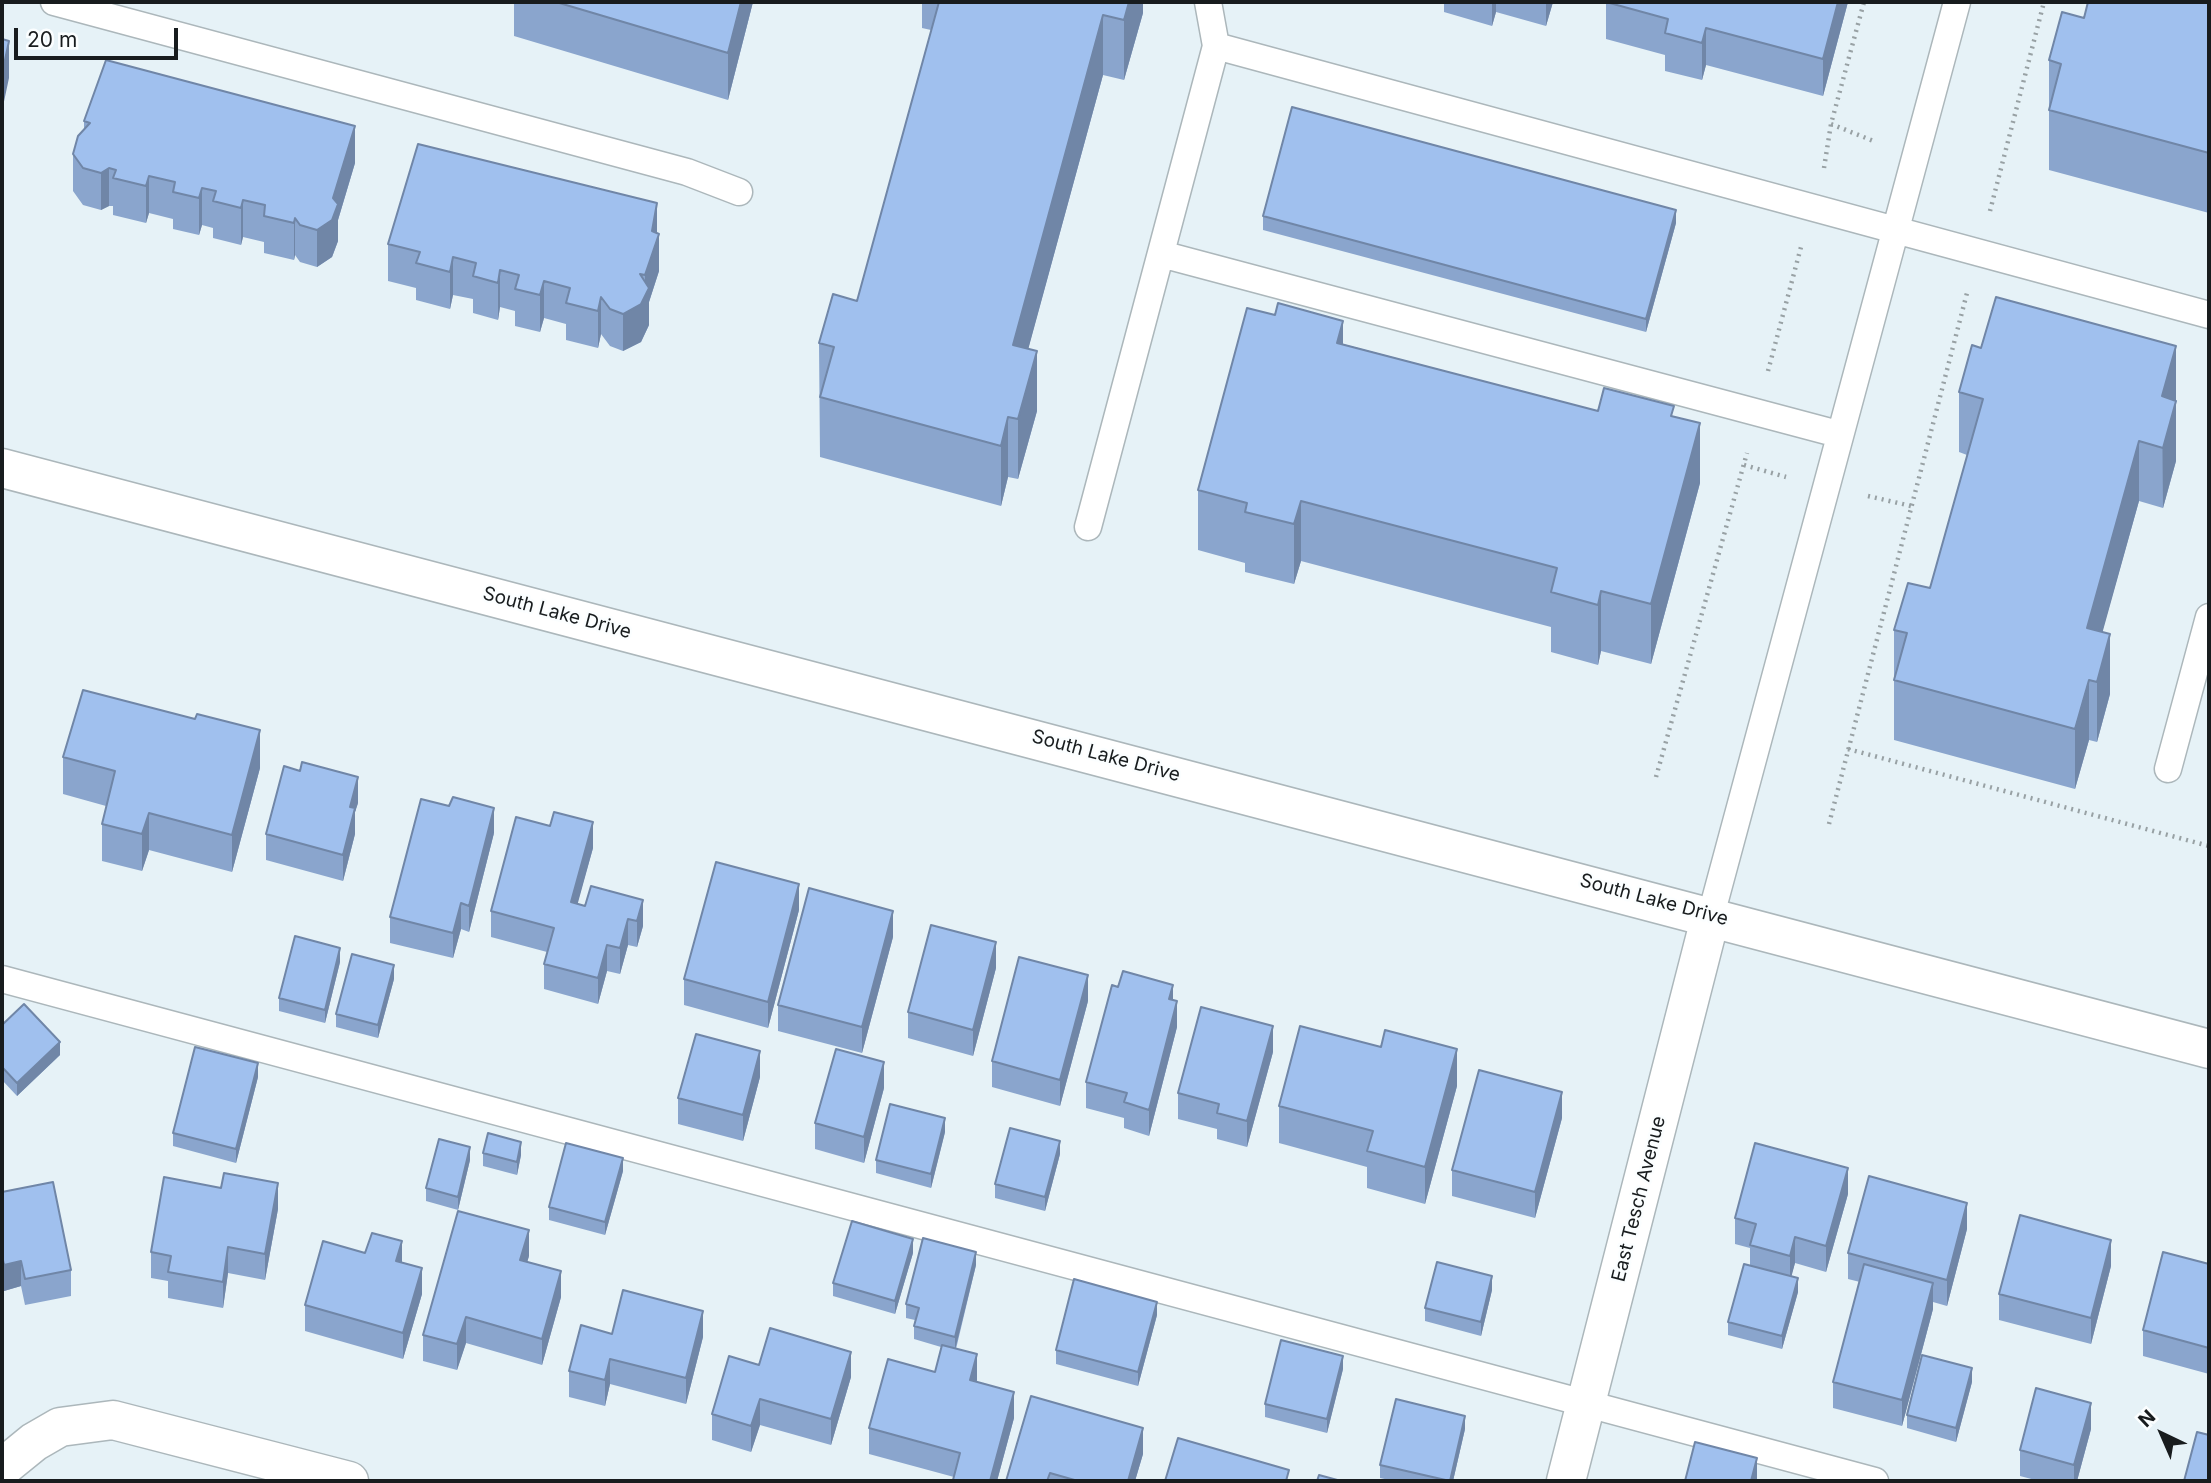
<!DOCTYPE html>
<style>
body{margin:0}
#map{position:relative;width:2211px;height:1483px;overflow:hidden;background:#e6f2f7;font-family:Inter,sans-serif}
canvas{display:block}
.frame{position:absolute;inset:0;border:4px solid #181c1e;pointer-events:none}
.north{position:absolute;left:2127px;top:1399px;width:70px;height:70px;-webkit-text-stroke:5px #fbfeff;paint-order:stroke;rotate:316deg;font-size:19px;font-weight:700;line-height:28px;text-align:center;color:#181c1e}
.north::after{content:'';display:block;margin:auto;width:24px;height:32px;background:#181c1e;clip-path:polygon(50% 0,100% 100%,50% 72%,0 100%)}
.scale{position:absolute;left:14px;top:28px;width:164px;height:32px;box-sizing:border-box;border:4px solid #181c1e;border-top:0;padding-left:9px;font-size:21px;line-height:24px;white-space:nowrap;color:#181c1e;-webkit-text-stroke:5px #fbfeff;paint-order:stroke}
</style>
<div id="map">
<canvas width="2211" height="1483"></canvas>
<div class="frame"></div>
<div class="north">N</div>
<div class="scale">20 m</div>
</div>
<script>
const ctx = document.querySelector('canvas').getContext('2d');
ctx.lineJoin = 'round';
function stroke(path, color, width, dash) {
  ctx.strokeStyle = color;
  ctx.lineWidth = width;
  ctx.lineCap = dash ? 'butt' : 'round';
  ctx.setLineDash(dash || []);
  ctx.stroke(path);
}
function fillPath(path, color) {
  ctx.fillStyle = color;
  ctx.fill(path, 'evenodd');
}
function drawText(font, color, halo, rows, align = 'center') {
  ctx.font = font + ' Inter,sans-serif';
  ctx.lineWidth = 5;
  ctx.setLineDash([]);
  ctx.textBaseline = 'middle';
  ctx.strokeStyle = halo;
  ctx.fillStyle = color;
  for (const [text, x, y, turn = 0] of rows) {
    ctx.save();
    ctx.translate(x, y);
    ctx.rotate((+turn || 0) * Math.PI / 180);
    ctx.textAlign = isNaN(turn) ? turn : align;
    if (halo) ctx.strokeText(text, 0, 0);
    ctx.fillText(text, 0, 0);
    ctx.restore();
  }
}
const service = new Path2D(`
 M54 2 687 172 739 192
 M1208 2 1216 46
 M1161 254 1838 434
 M1088 527 1216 46 2209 315
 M2168 769 2209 617
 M1711 915 1957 2
 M2 979 1875 1481`);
const minor = new Path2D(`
 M2 1468 34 1442 60 1427 113 1420 349 1481
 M1566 1481 1711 915`);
const secondary = new Path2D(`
 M2 468 2209 1049`);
stroke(service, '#acb7bb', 29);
stroke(minor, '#acb7bb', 41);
stroke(secondary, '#acb7bb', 41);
stroke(new Path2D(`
 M1831 124 1876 142
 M1824 168 1831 124 1864 2
 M1990 211 2044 2
 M1768 371 1801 247
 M1744 465 1786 477
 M1868 496 1911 506
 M1848 749 2209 846
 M1656 777 1747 453
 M1829 824 1967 293`), '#98a1a4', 4.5, [2, 5]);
stroke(service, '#fff', 26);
stroke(minor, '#fff', 38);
stroke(secondary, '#fff', 38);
fillPath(new Path2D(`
 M514 2H753L728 100 514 36Z
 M922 2H1143V13L1124 80 1103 75 1028 349 1037 411 1018 479 1008 477 1001 506 820 457 819 343 857 301 931 30 922 28Z
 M1444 2H1553L1546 26 1496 12 1492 26 1444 12Z
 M1606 2H1848L1823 96 1706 65 1702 80 1665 71V55L1606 39Z
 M2209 2V213L2049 170V60L2084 18Z
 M84 121 355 163 338 220V241L332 257 317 267 300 262 295 255 294 260 264 253V242L243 237 241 245 213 238V228L202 225 199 235 173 229V219L149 213 146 223 113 215V206H109L101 210 83 205 73 191V154L84 129Z
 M1263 216 1676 223 1646 332 1263 230Z
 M657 233 659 271 649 302V325L641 342 623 351 610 346 601 334 598 348 566 340V324L544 318 540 332 515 326V311L500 307 498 320 473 313V299L453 295 450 309 416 300V288L388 281V244Z
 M1343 344 1598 411 1674 417 1700 483 1651 664 1601 651 1598 665 1551 652V627L1301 561 1294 584 1245 572V563L1198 550V490Z
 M2176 346V461L2163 508 2139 501 2102 632 2110 694 2097 742 2089 740 2075 789 1894 740V630L1930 588 1967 455 1959 452V392L1981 348Z
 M63 757 260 768 232 872 149 850 142 871 102 861V824L106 806 63 794Z
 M358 803 355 812V834L343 881 266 860V834Z
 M550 826 593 848 577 904 585 906 643 900V926L637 947 628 945 620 974 607 971 598 1004 544 989V964L547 952 491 937V911Z
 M494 833 469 932 461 929 453 958 390 943V917Z
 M799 910 768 1028 684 1005V979Z
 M893 937 862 1053 778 1031V1005Z
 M340 962 325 1023 279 1011V998Z
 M996 968 973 1056 908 1038V1012Z
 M394 979 378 1038 336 1027V1014Z
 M1173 1000 1177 1027 1149 1136 1124 1128V1118L1086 1108V1082Z
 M1088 1001 1060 1106 992 1087V1061Z
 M2 1025 60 1055 17 1096 2 1080Z
 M1273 1052 1247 1147 1217 1139V1129L1178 1119V1093Z
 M258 1077 236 1163 173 1146V1133Z
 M760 1077 743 1141 678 1124V1098Z
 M1457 1086 1425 1204 1367 1188V1167L1279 1143V1106Z
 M884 1088 864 1163 815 1149V1123Z
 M1562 1118 1535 1218 1452 1196V1170Z
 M945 1132 931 1188 876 1173V1160Z
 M483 1153 521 1155 517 1175 483 1166Z
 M1060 1154 1045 1211 995 1198V1184Z
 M470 1160 458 1210 426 1201V1188Z
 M623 1171 605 1235 549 1220V1207Z
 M2 1192 71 1270V1296L25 1305 21 1286 4 1291 2 1281Z
 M1848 1194 1826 1272 1795 1263 1791 1276 1798 1292 1782 1349 1728 1335V1322L1750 1265V1248L1735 1244V1218Z
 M278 1209 265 1280 228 1273 223 1308 168 1298V1281L151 1278V1252Z
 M1967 1229 1947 1306 1933 1302V1309L1902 1426 1833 1408V1382L1860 1282 1848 1279V1253Z
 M913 1253 895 1314 833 1296V1283Z
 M529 1256 527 1262 561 1297 542 1365 466 1343 457 1370 423 1361V1335Z
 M402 1263 422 1294 403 1359 305 1331V1305Z
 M2209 1264V1374L2143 1356V1330Z
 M976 1265 956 1349 977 1380 976 1382 1014 1418 997 1481H953L954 1477 869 1454V1428L935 1372 941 1347 914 1339V1326L915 1320 906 1318V1304Z
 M2111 1266 2091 1344 1999 1320V1294Z
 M1492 1290 1481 1336 1425 1321V1308Z
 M1157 1315 1138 1386 1056 1364V1350Z
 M612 1334 703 1337 686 1404 610 1384 605 1406 569 1397V1371Z
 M759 1365 851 1377 831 1445 760 1425 751 1452 712 1440V1414Z
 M1343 1369 1327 1433 1265 1417V1404Z
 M1972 1382 1956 1442 1907 1428V1415Z
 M1465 1429 1453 1481H1394L1380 1478V1465Z
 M2091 1429 2077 1481H2039L2020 1476V1450Z
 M1143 1454 1135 1481H1006Z`), '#8aa5cd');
fillPath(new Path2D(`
 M741 2H753L728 100V53Z
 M1129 2H1143V13L1124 80V20Z
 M1492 2H1496V12L1492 26Z
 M1546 2H1553L1546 26Z
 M1838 2H1848L1823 96V59Z
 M1103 15V75L1013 405V345Z
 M1706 28V65L1702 80V43Z
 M9 41V78L2 111V74Z
 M355 126V163L338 220V241L332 257 317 267V230L333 198Z
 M109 168V206L101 210V173Z
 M149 176V213L146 223V186Z
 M202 188V225L199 235V198Z
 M243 200V237L241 245V208Z
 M657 203V240L659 234V271L649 302V325L641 342 623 351V314L645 295V275Z
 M1676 210V223L1646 332V319Z
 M295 218V255L294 260V223Z
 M453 257V295L450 309V272Z
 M500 270V307L498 320V283Z
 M544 281V318L540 332V295Z
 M601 297V334L598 348V311Z
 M1343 321V381L1337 343Z
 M2176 346V461L2163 508 2162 396Z
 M1037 351V411L1018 479V419Z
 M1008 417V477L1001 506V446Z
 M1700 423V483L1651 664V604Z
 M2139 441V501L2087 688V628Z
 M1301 501V561L1294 584V524Z
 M1601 591V651L1598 665V605Z
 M2110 634V694L2097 742V682Z
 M2089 680V740L2075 789V729Z
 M260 730V768L232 872V835Z
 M358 777V803L355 812V834L343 881V855L350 807Z
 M494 808V833L469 932V906Z
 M149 813V850L142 871V834Z
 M593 822V848L571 928V902Z
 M799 884V910L768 1028V1002Z
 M643 900V926L637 947V921Z
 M461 903V929L453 958V933Z
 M893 911V937L862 1053V1027Z
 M628 919V945L620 974V948Z
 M996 942V968L973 1056V1030Z
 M607 945V971L598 1004V978Z
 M340 948V962L325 1023V1010Z
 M394 965V979L378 1038V1025Z
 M1088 975V1001L1060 1106V1080Z
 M1173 985V1011L1169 999Z
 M1177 1001V1027L1149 1136V1110Z
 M1273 1026V1052L1247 1147V1121Z
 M60 1042V1055L17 1096V1083Z
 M1457 1049V1086L1425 1204V1167Z
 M760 1051V1077L743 1141V1115Z
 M884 1062V1088L864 1163V1137Z
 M258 1063V1077L236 1163V1149Z
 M1562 1092V1118L1535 1218V1192Z
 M945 1118V1132L931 1188V1174Z
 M1060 1141V1154L1045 1211V1197Z
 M521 1142V1155L517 1175V1162Z
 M470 1147V1160L458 1210V1197Z
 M623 1158V1171L605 1235V1222Z
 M1848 1168V1194L1826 1272V1246Z
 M278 1183V1209L265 1280V1254Z
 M1967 1203V1229L1947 1306V1280Z
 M529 1230V1256L520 1286V1260Z
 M1795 1237V1263L1790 1282V1256Z
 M913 1239V1253L895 1314V1301Z
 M2111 1240V1266L2091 1344V1318Z
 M402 1241V1267L396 1261Z
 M228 1247V1273L223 1308V1282Z
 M976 1252V1265L955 1350V1337Z
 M21 1261V1286L4 1291V1265Z
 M422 1268V1294L403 1359V1333Z
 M561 1271V1297L542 1365V1339Z
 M1492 1276V1290L1481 1336V1322Z
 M1798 1278V1292L1782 1349V1336Z
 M1933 1283V1309L1902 1426V1400Z
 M1157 1302V1315L1138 1386V1372Z
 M703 1311V1337L686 1404V1378Z
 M466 1317V1343L457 1370V1344Z
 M851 1352V1377L831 1445V1419Z
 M977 1354V1380L970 1406V1380Z
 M1343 1356V1369L1327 1433V1419Z
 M610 1359V1384L605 1406V1380Z
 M1972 1368V1382L1956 1442V1428Z
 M1014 1392V1418L997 1481H990Z
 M760 1399V1425L751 1452V1426Z
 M2091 1403V1429L2077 1481H2074V1465Z
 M1465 1416V1429L1453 1481H1450Z
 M1143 1428V1454L1135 1481H1128Z
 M1757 1458V1481H1751Z`), '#7086a7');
const building = new Path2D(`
 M556 2H741L728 53Z
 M939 2H1129L1124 20 1103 15 1013 345 1037 351 1018 419 1008 417 1001 446 820 397 834 347 819 343 833 294 857 301Z
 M1606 2H1838L1823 59 1706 28 1702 43 1665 33 1668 19Z
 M2088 2H2209V153L2049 110 2061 64 2049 60 2062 12 2084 18Z
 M2 39 9 41 2 74Z
 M106 60 355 126 333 198 338 204 332 220 317 230 300 225 295 218 294 223 264 216 265 205 243 200 241 208 213 201 216 191 202 188 199 198 173 192 175 182 149 176 146 186 113 178 116 170 109 168 101 173 83 168 73 154 78 136 90 123 84 121Z
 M1292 107 1676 210 1646 319 1263 216Z
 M418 144 657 203 652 231 659 234 645 275 640 274 649 288 641 304 623 314 610 309 601 297 598 311 566 303 570 288 544 281 540 295 515 289 519 275 500 270 498 283 473 276 476 263 453 257 450 272 416 263 420 252 388 244Z
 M1996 297 2176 346 2162 396 2176 401 2163 448 2139 441 2087 628 2110 634 2097 682 2089 680 2075 729 1894 680 1907 633 1894 630 1908 583 1930 588 1983 399 1959 392 1972 345 1981 348Z
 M1278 303 1343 321 1337 343 1598 411 1604 388 1674 406 1671 416 1700 423 1651 604 1601 591 1598 605 1551 592 1557 568 1301 501 1294 524 1245 512 1247 503 1198 490 1247 308 1275 315Z
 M83 690 195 719 197 714 260 730 232 835 149 813 142 834 102 824 115 771 63 757Z
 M302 762 358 777 350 807 355 808 343 855 266 834 284 766 300 771Z
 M453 797 494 808 469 906 461 903 453 933 390 917 421 799 449 806Z
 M554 812 593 822 571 902 585 906 591 886 643 900 637 921 628 919 620 948 607 945 598 978 544 964 554 928 491 911 516 817 550 826Z
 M716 862 799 884 768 1002 684 979Z
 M809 888 893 911 862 1027 778 1005Z
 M931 925 996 942 973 1030 908 1012Z
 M295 936 340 948 325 1010 279 998Z
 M352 954 394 965 378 1025 336 1014Z
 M1019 957 1088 975 1060 1080 992 1061Z
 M1123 971 1173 985 1169 999 1177 1001 1149 1110 1124 1102 1127 1093 1086 1082 1112 985 1118 987Z
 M24 1004 60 1042 17 1083 2 1067V1025Z
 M1201 1007 1273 1026 1247 1121 1217 1113 1219 1104 1178 1093Z
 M1300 1026 1381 1047 1385 1030 1457 1049 1425 1167 1367 1151 1373 1131 1279 1106Z
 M696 1034 760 1051 743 1115 678 1098Z
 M195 1047 258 1063 236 1149 173 1133Z
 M836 1049 884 1062 864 1137 815 1123Z
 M1479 1070 1562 1092 1535 1192 1452 1170Z
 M890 1104 945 1118 931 1174 876 1160Z
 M1010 1128 1060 1141 1045 1197 995 1184Z
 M488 1133 521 1142 517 1162 483 1153Z
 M439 1139 470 1147 458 1197 426 1188Z
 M566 1143 623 1158 605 1222 549 1207Z
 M1755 1143 1848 1168 1826 1246 1795 1237 1790 1256 1750 1245 1756 1224 1735 1218Z
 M224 1173 278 1183 265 1254 228 1247 223 1282 168 1272 171 1256 151 1252 164 1177 221 1188Z
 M1869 1176 1967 1203 1947 1280 1848 1253Z
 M53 1182 71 1270 25 1279 21 1261 4 1265 2 1255V1192Z
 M458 1211 529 1230 520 1260 561 1271 542 1339 466 1317 457 1344 423 1335Z
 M2020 1215 2111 1240 2091 1318 1999 1294Z
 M852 1221 913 1239 895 1301 833 1283Z
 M372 1233 402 1241 396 1261 422 1268 403 1333 305 1305 323 1241 365 1253Z
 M923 1238 976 1252 955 1337 914 1326 919 1308 906 1304Z
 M2163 1252 2209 1264V1348L2143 1330Z
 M1437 1262 1492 1276 1481 1322 1425 1308Z
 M1744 1264 1798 1278 1782 1336 1728 1322Z
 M1864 1264 1933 1283 1902 1400 1833 1382Z
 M1074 1279 1157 1302 1138 1372 1056 1350Z
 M623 1290 703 1311 686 1378 610 1359 605 1380 569 1371 581 1325 612 1334Z
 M770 1328 851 1352 831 1419 760 1399 751 1426 712 1414 729 1356 759 1365Z
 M1281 1340 1343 1356 1327 1419 1265 1404Z
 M942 1345 977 1354 970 1380 1014 1392 990 1481H959L953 1480 960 1453 869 1428 888 1359 935 1372Z
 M1922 1355 1972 1368 1956 1428 1907 1415Z
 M2036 1388 2091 1403 2074 1465 2020 1450Z
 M1031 1396 1143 1428 1128 1481H1078L1050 1473 1047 1481H1006Z
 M1396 1399 1465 1416 1450 1481 1380 1465Z
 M2197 1432 2209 1435V1481H2184Z
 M1178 1438 1289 1470 1286 1481H1165Z
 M1695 1442 1757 1458 1751 1481H1685Z
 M1319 1475 1341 1481H1317Z`);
fillPath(building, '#a0c0ee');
stroke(building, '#7086a7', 2);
drawText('19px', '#181c1e', '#fbfeff', [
 ["South Lake Drive",557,613,15],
 ["South Lake Drive",1106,756,15],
 ["South Lake Drive",1654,900,15],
 ["East Tesch Avenue",1639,1199,-76]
]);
</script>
